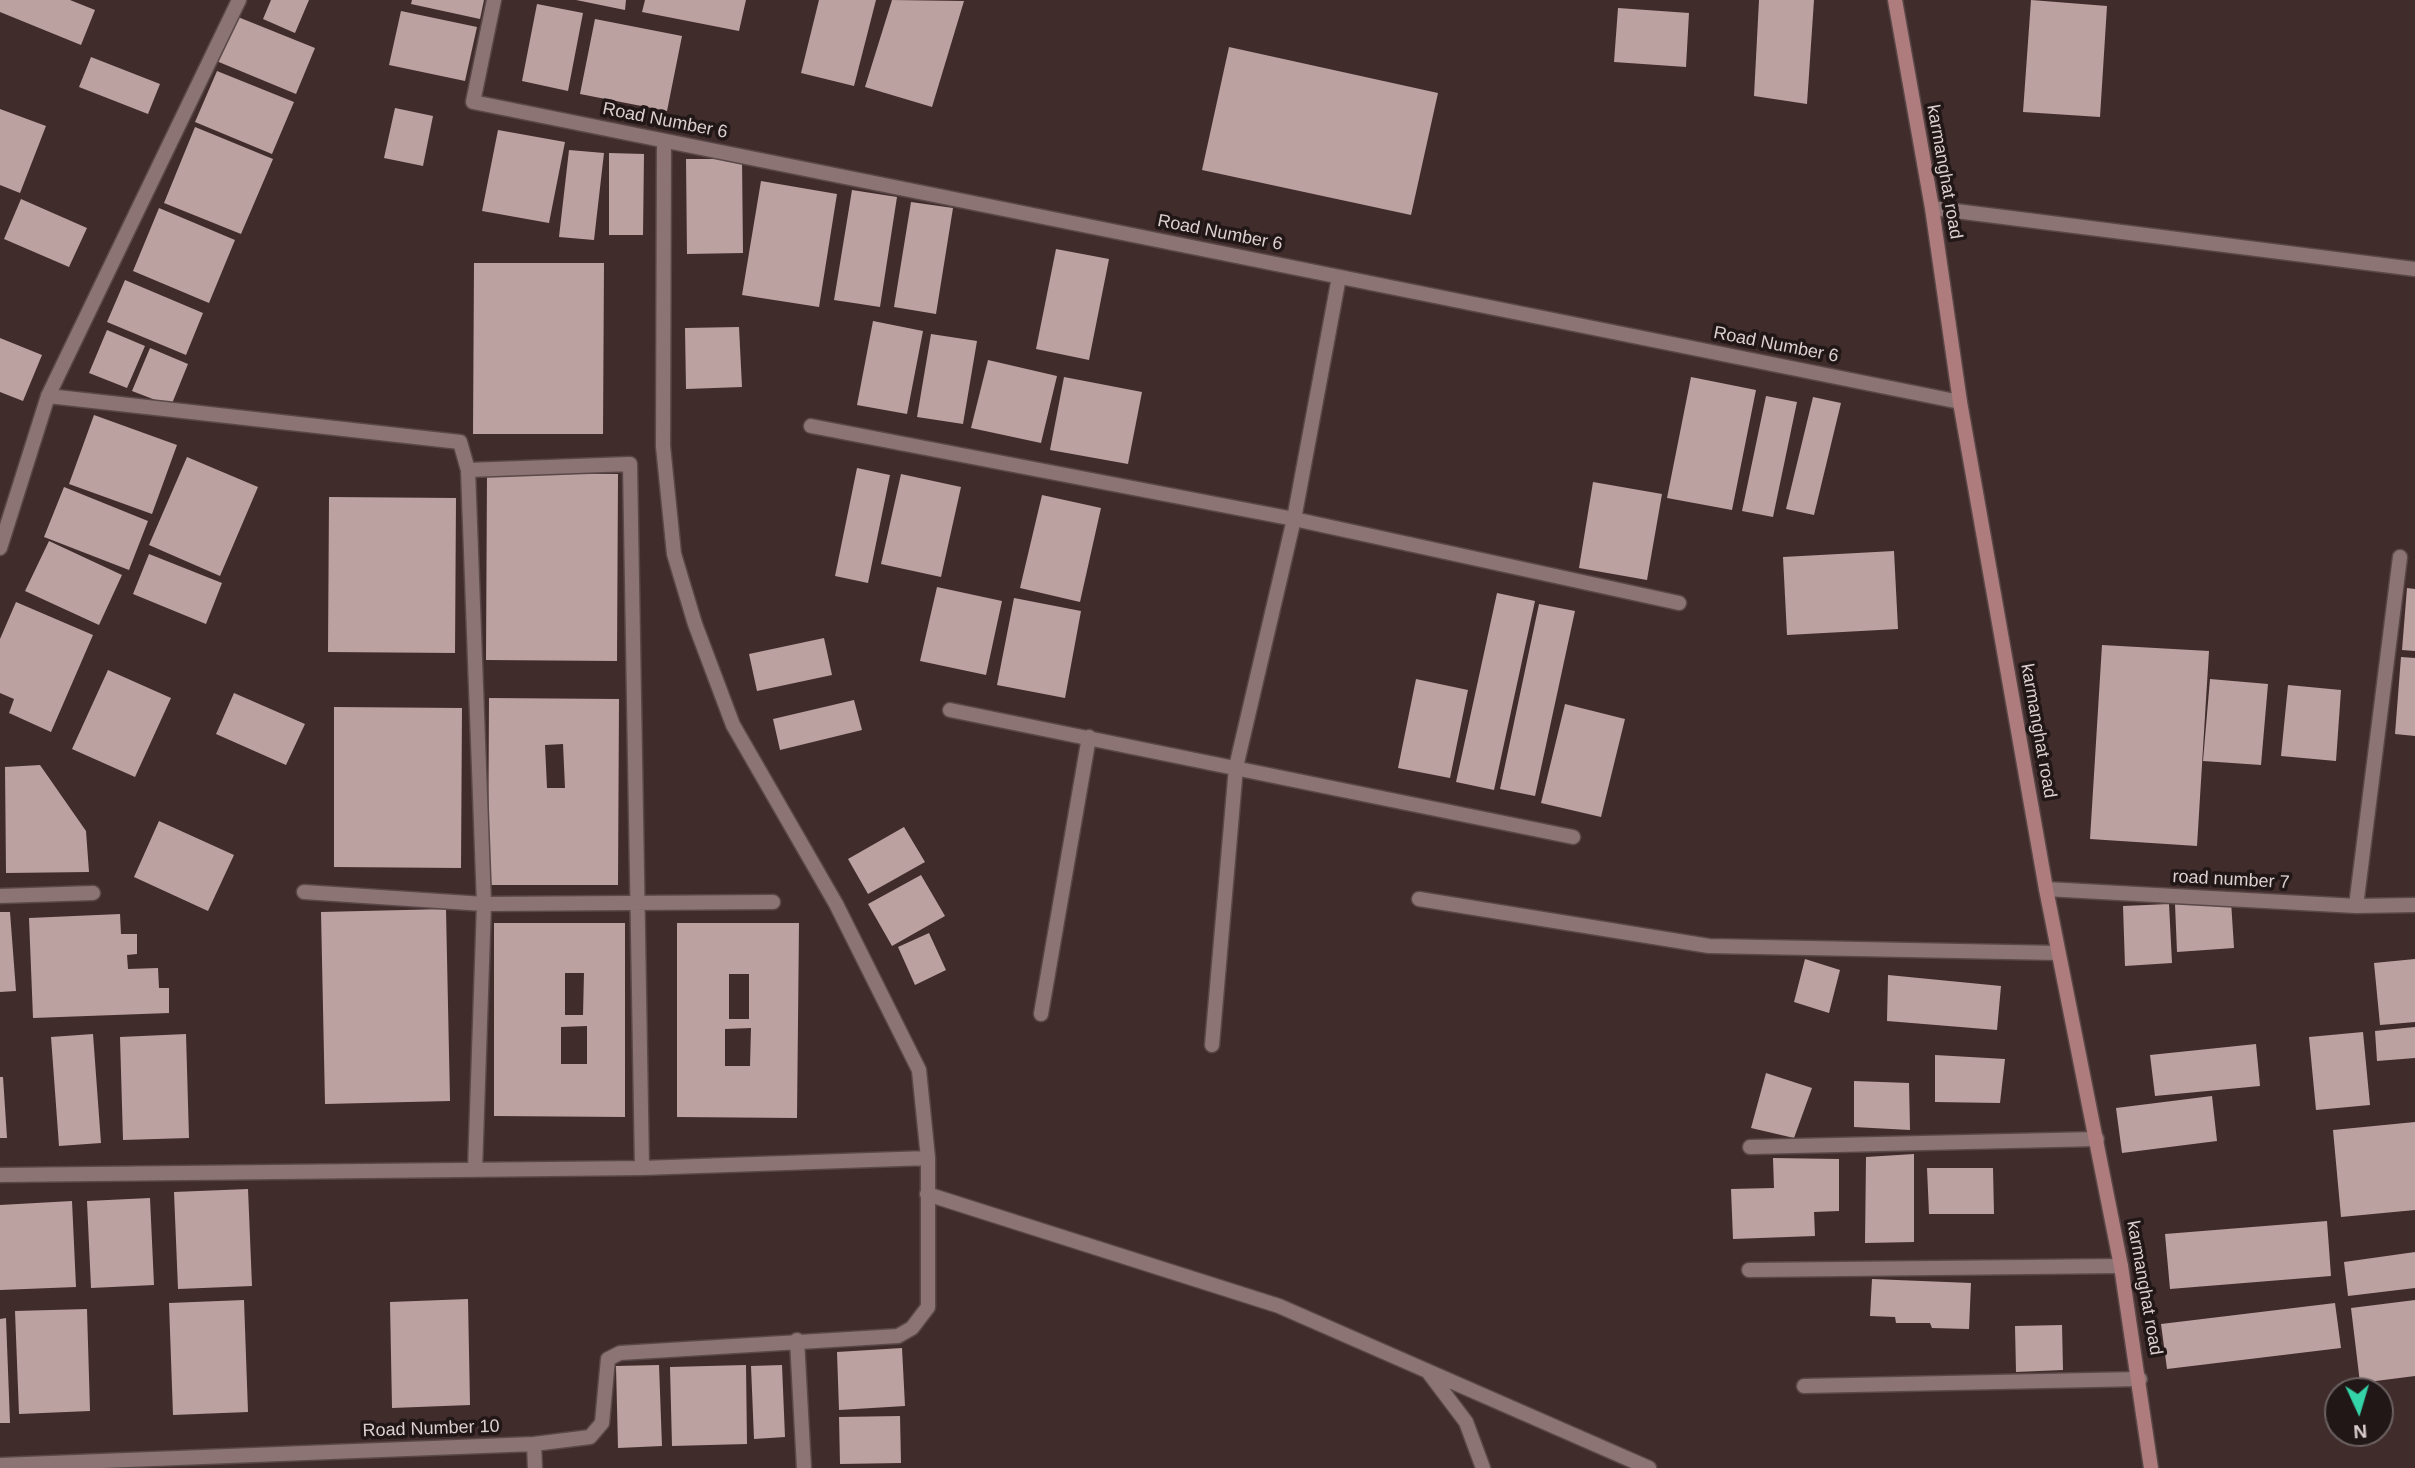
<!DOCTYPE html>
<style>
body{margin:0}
#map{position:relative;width:2415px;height:1468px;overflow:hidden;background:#412c2c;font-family:Helvetica,sans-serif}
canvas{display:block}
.north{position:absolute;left:2324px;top:1377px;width:70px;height:70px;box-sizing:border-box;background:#211717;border:2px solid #6c6161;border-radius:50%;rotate:176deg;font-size:19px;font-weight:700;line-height:28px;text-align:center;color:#ddcfcf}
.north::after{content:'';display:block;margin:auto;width:24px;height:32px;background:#34d4a8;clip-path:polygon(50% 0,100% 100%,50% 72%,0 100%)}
</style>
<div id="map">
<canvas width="2415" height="1468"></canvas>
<div class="north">N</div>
</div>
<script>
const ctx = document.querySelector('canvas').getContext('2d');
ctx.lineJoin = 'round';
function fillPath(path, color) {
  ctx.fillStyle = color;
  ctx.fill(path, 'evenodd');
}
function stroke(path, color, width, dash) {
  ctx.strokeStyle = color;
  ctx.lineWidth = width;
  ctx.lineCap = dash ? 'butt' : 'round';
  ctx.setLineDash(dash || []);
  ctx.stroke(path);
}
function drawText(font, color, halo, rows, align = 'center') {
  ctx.font = font + ' Helvetica,sans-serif';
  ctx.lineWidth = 7;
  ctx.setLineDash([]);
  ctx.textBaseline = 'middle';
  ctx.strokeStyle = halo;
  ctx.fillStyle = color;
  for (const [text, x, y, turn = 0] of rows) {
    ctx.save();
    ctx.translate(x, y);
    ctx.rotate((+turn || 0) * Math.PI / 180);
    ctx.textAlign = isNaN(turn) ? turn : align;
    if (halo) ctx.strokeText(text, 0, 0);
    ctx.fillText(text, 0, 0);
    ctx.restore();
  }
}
fillPath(new Path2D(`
 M0 0H70L95 10 81 45 0 12Z
 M271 0H309L295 33 263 19Z
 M412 0H484L480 19 411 4Z
 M576 0H626L625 10Z
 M645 0H746L739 31 642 12Z
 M819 0H876L854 86 801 73Z
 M892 0 964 1 932 107 865 87Z
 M1759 0H1814L1807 104 1754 96Z
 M2031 0 2107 6 2100 117 2023 112Z
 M537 4 583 13 568 91 522 81Z
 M1618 8 1689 13 1686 67 1614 62Z
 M401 11 477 27 465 81 389 65Z
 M233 15 315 48 296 94 214 60Z
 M595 19 682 36 667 111 580 94Z
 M1229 47 1438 93 1411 215 1202 170Z
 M91 57 160 84 148 114 79 87Z
 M217 71 294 102 272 154 195 122Z
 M395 108 433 116 423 166 384 158Z
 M0 109 46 126 20 193 0 185Z
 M195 127 273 159 241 234 164 203Z
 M498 130 565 142 549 223 482 211Z
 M569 150 604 153 594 240 559 237Z
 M609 153 644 154 643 235H609Z
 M686 159H742L743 253 687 254Z
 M761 181 837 194 819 307 742 295Z
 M852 190 897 197 880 307 834 300Z
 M21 199 87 228 69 267 4 239Z
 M911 202 953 208 936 314 894 307Z
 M159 208 235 240 209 303 133 271Z
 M1056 249 1109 259 1089 360 1036 349Z
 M474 263H604L603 434H473Z
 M125 280 203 313 186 355 107 322Z
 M873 321 923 331 907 414 857 405Z
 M739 327 742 387 686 389 685 328Z
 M107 330 145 346 127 388 89 373Z
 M931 334 977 341 963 424 917 417Z
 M0 338 42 355 23 401 0 392Z
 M150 348 188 364 171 406 132 391Z
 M988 360 1057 376 1041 443 971 428Z
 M1064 377 1142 392 1128 464 1050 450Z
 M1691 377 1756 390 1732 510 1667 498Z
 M1766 396 1797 402 1773 517 1742 511Z
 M1813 397 1841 403 1814 515 1786 509Z
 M94 415 177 445 152 514 69 484Z
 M187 457 258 487 220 576 149 545Z
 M857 468 890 475 868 583 835 576Z
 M487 473 618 474 617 661 486 660Z
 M901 474 961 487 941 577 881 564Z
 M1593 482 1662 494 1647 580 1579 568Z
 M64 487 148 521 129 570 44 537Z
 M1042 495 1101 508 1080 602 1020 588Z
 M329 497 456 498 455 653 328 652Z
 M49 541 122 575 99 625 25 591Z
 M1894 551 1898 629 1787 635 1783 557Z
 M149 554 222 583 206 624 133 594Z
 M937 587 1002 601 986 675 920 661Z
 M2407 588 2415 589V651L2402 650Z
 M1497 593 1535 601 1494 790 1456 782Z
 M1014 598 1081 611 1065 698 997 685Z
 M16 602 93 635 51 732 9 713 14 699 0 693V639Z
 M1539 604 1575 611 1535 796 1500 789Z
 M824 638 832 675 757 691 749 654Z
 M2102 645 2209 651 2197 846 2090 839Z
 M2401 657 2415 658V736L2395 734Z
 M108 670 171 698 135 777 72 749Z
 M1416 679 1468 690 1450 778 1398 768Z
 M2210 679 2268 684 2261 765 2203 761Z
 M2288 685 2341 690 2336 761 2281 756Z
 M234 693 305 724 286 765 216 734Z
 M489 698 619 699 618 885H488ZM563 744 565 788H547L545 745Z
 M854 700 862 730 780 750 773 719Z
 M1565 704 1625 719 1601 817 1541 803Z
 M334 707 462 708 461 868 334 867Z
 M40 765 86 831 89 872 6 873 5 767Z
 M159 821 234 855 208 911 134 877Z
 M904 827 925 862 868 894 848 859Z
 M921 875 945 916 892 946 868 904Z
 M2231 901 2234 948 2177 952 2175 904Z
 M2169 904 2172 963 2125 966 2123 906Z
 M446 909 450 1101 325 1104 321 912Z
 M0 912H10L16 991 0 992Z
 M120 914 121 934H137V954L127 955 128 969 158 968 159 988H169V1013L33 1018 29 918Z
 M494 923H625V1117L494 1116ZM565 973H584L583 1015H565ZM587 1026V1064H561V1027Z
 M677 923H799L797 1118 677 1117ZM729 974H749V1019H729ZM751 1028 750 1066H725V1029Z
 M929 933 946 970 915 985 898 947Z
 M1805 959 1840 970 1829 1013 1794 1002Z
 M2415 959V1022L2380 1025 2374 963Z
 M1888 975 2001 986 1997 1030 1887 1021Z
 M2415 1027V1058L2377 1061 2375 1031Z
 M2363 1032 2370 1105 2316 1110 2309 1037Z
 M93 1034 101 1143 59 1146 51 1037Z
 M186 1034 189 1138 123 1140 120 1037Z
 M2256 1044 2260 1086 2155 1096 2150 1055Z
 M1935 1055 2005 1059 2000 1103 1935 1102Z
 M1766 1073 1812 1088 1794 1138 1751 1128Z
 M0 1077H3L7 1138H0Z
 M1854 1081 1909 1083 1910 1130 1854 1127Z
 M2212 1096 2217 1141 2122 1153 2116 1108Z
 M2415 1122V1210L2341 1217 2333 1130Z
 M1914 1154V1242L1865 1243 1866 1157Z
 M1773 1158 1839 1159V1211L1814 1212 1815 1236 1733 1239 1731 1189 1774 1188Z
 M1927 1168H1993L1994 1214H1929Z
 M248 1189 252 1286 178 1289 174 1192Z
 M150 1198 154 1285 91 1288 87 1201Z
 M72 1201 76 1287 0 1290V1205Z
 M2327 1221 2331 1276 2170 1289 2165 1234Z
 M2415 1252V1288L2348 1296 2344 1262Z
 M1872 1279 1971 1283 1969 1329 1932 1328 1930 1323H1896L1895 1317 1870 1316Z
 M468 1299 470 1405 392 1408 390 1302Z
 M244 1300 248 1412 173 1415 169 1303Z
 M2415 1300V1376L2360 1383 2351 1308Z
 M2335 1303 2341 1348 2167 1369 2161 1324Z
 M87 1309 90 1411 19 1414 15 1311Z
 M6 1318 10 1423H0V1319Z
 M2062 1325 2063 1370 2016 1372 2015 1326Z
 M902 1348 905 1406 839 1410 837 1352Z
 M659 1365 662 1446 618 1448 616 1366Z
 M746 1365 747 1444 672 1446 670 1367Z
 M782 1365 785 1437 754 1439 751 1366Z
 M900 1416 901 1463 840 1464 839 1417Z`), '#bca1a1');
const lane = new Path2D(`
 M1419 899 1709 946 2058 953
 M927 1194 1279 1306 1649 1468
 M1429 1373 1466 1422 1483 1468`);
const street = new Path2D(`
 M494 0 473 102 1960 402
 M1932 208 2415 269
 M48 396 460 442 468 470 484 904 475 1170
 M811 426 1294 519 1679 603
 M468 470 630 464 642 1168
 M0 548 48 396 239 0
 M950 710 1573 837
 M2046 889 2356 906 2415 905
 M304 892 484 904 773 902
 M0 896 93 893
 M2356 906 2400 557
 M1041 1014 1089 737
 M1212 1045 1236 767 1294 519 1339 277
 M1750 1147 2097 1139
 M0 1175 642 1168 928 1158
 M1749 1270 2121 1266
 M797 1340 804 1468
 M1804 1386 2140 1379
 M534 1444 535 1468
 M0 1465 534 1444 590 1437 602 1423 608 1359 620 1353 898 1336 912 1328 928 1307V1158L919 1070 836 904 733 725 695 624 674 554 663 446 664 141`);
const secondary = new Path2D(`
 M1895 0 1932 208 1960 402 2046 889 2121 1266 2151 1468`);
stroke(lane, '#5a4848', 17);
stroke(street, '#5a4848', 17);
stroke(secondary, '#5a4848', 17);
stroke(lane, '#8d7474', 14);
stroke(street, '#8d7474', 14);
stroke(secondary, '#af7c7d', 14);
drawText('18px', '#ddcfcf', '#211717', [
 ["Road Number 6",665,121,11],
 ["karmanghat road",1944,172,80],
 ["Road Number 6",1220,233,11],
 ["Road Number 6",1776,345,11],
 ["karmanghat road",2038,731,80],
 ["road number 7",2231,880,3],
 ["karmanghat road",2144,1288,80],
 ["Road Number 10",431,1429,-2]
]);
</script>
